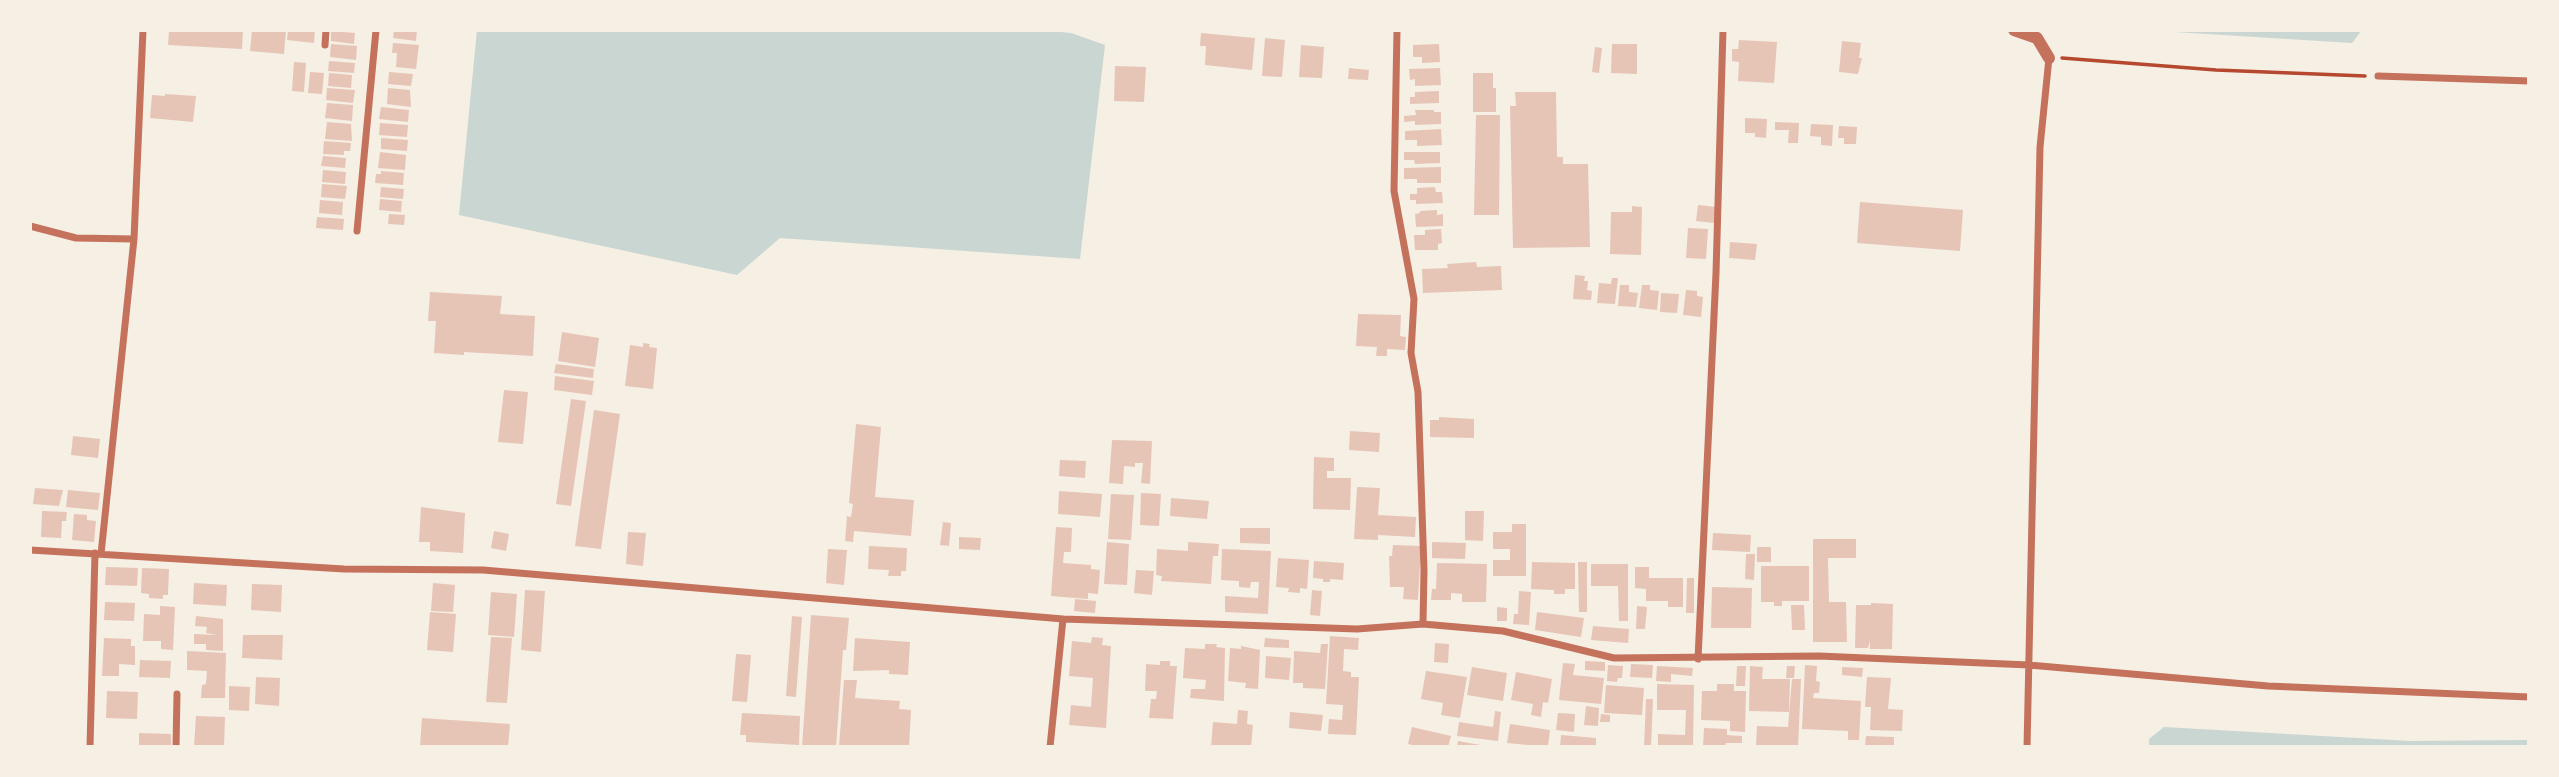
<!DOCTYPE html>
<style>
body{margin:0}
#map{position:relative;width:2559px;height:777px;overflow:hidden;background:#f6efe4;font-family:Lato,sans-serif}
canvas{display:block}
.frame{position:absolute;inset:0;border:32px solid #f6efe4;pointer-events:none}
</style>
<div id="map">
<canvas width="2559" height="777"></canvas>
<div class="frame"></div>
</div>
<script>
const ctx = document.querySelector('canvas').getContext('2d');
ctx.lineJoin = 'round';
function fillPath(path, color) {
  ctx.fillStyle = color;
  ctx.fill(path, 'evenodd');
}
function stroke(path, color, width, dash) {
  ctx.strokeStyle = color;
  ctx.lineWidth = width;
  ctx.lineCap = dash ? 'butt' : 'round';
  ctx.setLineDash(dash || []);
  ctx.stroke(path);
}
fillPath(new Path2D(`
 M477 30H1039L1071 33 1105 45 1080 259 780 238 737 275 459 215Z
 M2143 30H2362L2352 43Z
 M2164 727 2410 741 2529 740V747H2149V739Z`), '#c9d6d2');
fillPath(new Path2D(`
 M169 30H243L242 49 168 45Z
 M252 30H286L284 54 250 51Z
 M288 30H315L314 43 287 40Z
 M394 30H417L416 41 393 38Z
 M331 31 355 33 354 44 331 41Z
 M1201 33 1255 38 1252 70 1205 65 1206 46H1200Z
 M1265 38 1285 40 1282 77 1262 76Z
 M1739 40 1777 42 1774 83 1738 81 1739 62 1732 61V49H1738Z
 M1842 41 1861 43 1859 58H1862L1858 74 1839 72Z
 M393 43 419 45 416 69 396 67 397 53H392Z
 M331 44 357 46 356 60 330 57Z
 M1439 44 1440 62 1422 63V57H1413V45Z
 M1612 44H1637V74L1611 73Z
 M1301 45 1324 47 1322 78 1299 77Z
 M1595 47 1602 48 1599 73 1592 72Z
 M329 61 355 63 354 73 328 71Z
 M294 62 306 63 304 92 292 91Z
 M1115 66 1146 67 1144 102 1114 101Z
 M1349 68 1369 70 1368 80 1348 79Z
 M1440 68 1441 85 1415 86V79L1410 80 1409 69Z
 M310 72 324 73 322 94 308 93Z
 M389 72 413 74 411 86 388 84Z
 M329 73 352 75 351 88 328 86Z
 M1473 73H1493V88H1496V112H1473Z
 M327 88 355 90 353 103 326 100Z
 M388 88 410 90 411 107 387 104Z
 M1439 91V103L1410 104V97H1415V92Z
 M1515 92H1556L1557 157H1563V164H1588L1590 247 1513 248 1510 106H1516Z
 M165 94 196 96 193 122 150 118 152 95 165 96Z
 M327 103 353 105 352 121 325 118Z
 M381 107 409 110 408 122 379 119Z
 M1415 110H1434V112H1441V124L1415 125V121L1404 122V116L1416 115Z
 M1476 115H1500L1499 215H1474Z
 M1745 118 1767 119 1766 138 1755 137V133H1745Z
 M327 122 351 124 352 141 325 139Z
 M1775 122 1799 123 1798 143H1788L1789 130H1775Z
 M380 123 408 125 407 137 379 135Z
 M1811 124 1833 125 1832 146 1821 145V137L1810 136Z
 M1839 126 1857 127 1856 144H1844V138H1838Z
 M1441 129 1442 145 1417 146V140H1405V131Z
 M381 138 408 140 407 151 381 149Z
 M324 141 351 143 350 151H344V155L323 154Z
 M380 152 406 155 405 170 378 168Z
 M1404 152H1440V163L1415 164 1414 160H1404Z
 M323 156 346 158 345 168 321 166Z
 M1441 167V183H1417V179H1404V168Z
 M323 170 346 172 345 184 322 182Z
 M381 171 404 173 403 185 375 183 376 174H381Z
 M322 184 347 186 345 199 321 197Z
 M381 187 404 189 403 199 380 197Z
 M1435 187 1436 192H1442L1443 203 1416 204V200H1410V194H1417V188Z
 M380 199 402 201 401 212 379 210Z
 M320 200 343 202 342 215 319 213Z
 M1860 202 1963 210 1960 251 1857 243Z
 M1698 205 1716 207 1714 223 1696 221Z
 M1632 206 1642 207 1641 255 1610 254 1611 212H1632Z
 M1437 210V215L1443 214V226L1416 227 1415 214 1420 213V211Z
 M389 214 405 215 404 225 388 224Z
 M317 217 344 219 343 230 316 228Z
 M1688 228 1708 229 1706 259 1686 258Z
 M1441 229 1442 243 1438 244V250H1415L1414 235H1425V230Z
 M1730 242 1757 244 1755 260 1729 258Z
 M1476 262 1477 267 1501 266 1502 290 1423 293 1422 269 1448 268 1447 264Z
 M1575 275 1585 276 1584 281H1588L1587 290 1592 291 1591 300 1573 299Z
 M1612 278H1618L1615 304 1597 303 1599 283 1611 284Z
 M1620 285H1629V292L1638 293 1636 307 1618 306Z
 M1642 285H1650V290L1659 291 1657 310 1639 308Z
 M1686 290 1697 291V296L1703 297 1701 317 1683 315Z
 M430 292 502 296 500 314 535 316 533 356 464 352V355L434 353 436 321H428Z
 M1661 293 1679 294 1677 313 1660 312Z
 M1358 314 1401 315 1400 336 1406 337 1405 350 1387 349V356H1376L1377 347 1356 346Z
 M562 332 599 338 595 367 558 361Z
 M643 343 650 344 649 347 657 348 653 389 625 386 630 345 643 347Z
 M556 364 594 369 593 378 554 373Z
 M555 376 594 381 592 395 554 390Z
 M504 390 528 392 523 444 498 442Z
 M571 399 586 401 571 506 556 504Z
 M594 410 620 414 601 549 575 546Z
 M1439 417 1474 419V438L1430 437V420H1439Z
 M856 424 881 427 875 497 914 500 911 536 854 531 853 542 845 541 847 516 851 517 853 504 849 503Z
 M1350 431 1380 433 1379 452 1349 450Z
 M73 436 100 439 98 458 71 455Z
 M1112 440 1152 441 1150 484 1141 483 1143 463H1135V467L1124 466 1123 484 1109 483Z
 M1314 457 1334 458V471H1327V478H1351L1350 510 1313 509Z
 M1060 460 1086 461 1085 478 1059 476Z
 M1357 487 1380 488 1378 515 1416 517 1415 537 1378 535V540L1354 539Z
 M35 488 63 490 59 506 33 504Z
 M68 490 100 493 98 510 66 507Z
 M1059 491 1102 494 1100 517 1058 514Z
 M1141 493 1161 494 1159 526 1140 525Z
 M1111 494 1134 495 1131 540 1108 539Z
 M1171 498 1209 501 1207 519 1170 516Z
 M421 507 465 513 463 553 430 551V542H419Z
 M42 511 67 512 66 521H62L61 538 41 537Z
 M1465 511H1484L1483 541 1465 540Z
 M74 514 87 515V520L96 521 94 542 72 540Z
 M943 522 951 523 949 546 940 545Z
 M1512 524H1526V576H1493V560H1510V549H1493V532H1512Z
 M1056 527 1072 528 1071 552H1064L1063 563 1091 565V569L1100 570 1098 594 1088 593V599L1051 596Z
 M1240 528H1270V544L1240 543Z
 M494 531 509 534 506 551 491 548Z
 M628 532 646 533 643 566 626 564Z
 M1713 533 1751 535 1750 552 1712 550Z
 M959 537 981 538 980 550 959 549Z
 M1813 539H1856V558H1828L1829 602H1846L1847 642H1813Z
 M1107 542 1129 544 1127 585 1104 584Z
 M1188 542 1219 544 1218 556H1213L1211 584 1161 581 1162 576 1156 575 1157 549 1188 551Z
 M1432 542 1466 543 1465 559 1432 558Z
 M1393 545 1421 546 1418 600 1403 599 1404 587H1390L1389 556H1392Z
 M869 546 907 548 906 571H901V576H888L889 570 868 569Z
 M1757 547H1771V562H1757Z
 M828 549 847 550 844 585 826 583Z
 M1222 549 1271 551 1268 614 1225 612V596L1258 598 1259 582H1251L1250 588 1239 587V581L1221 580Z
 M1746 554H1755L1754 580 1745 579Z
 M1278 558 1309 560 1307 589 1300 588V593L1288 592 1289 588 1276 587Z
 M1314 561 1344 563 1343 580 1330 579V582H1323V579L1313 578Z
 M1532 562 1575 563V589H1565V594H1554V590L1531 589Z
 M1578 562H1587V612H1579Z
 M1437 563 1487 564 1486 602H1462V594L1451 593V600H1431L1432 589H1436Z
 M1591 564H1628V621H1619L1618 586H1591Z
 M1761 566H1809V601H1782V606H1774V602H1761Z
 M106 567 138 568 137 586 105 585Z
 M1635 567H1649V578H1683V607H1668V601H1646V589L1635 588Z
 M142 568 169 569 168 595H163V599L149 598V594L141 593Z
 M1136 570 1154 571 1152 595 1134 593Z
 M1687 578H1694V613H1686Z
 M194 583 227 585 226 606 193 604Z
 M433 583 455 585 453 612 431 611Z
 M252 584 282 585 281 612 251 610Z
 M1712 587 1752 588 1751 628H1711Z
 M525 590 545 591 541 652 521 650Z
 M1312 590 1322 591 1320 616 1310 615Z
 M1519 591 1531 592 1529 625 1513 624 1514 614H1518Z
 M491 592 517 594 514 637 488 635Z
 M1075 599 1096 601 1095 613 1074 611Z
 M105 602 135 603 134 621 104 620Z
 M1871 603 1893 604 1892 649H1870V641L1868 648H1855L1856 605H1871Z
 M1791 605H1804L1805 630H1792Z
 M160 606 175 607 173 650 161 649V641H143L144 614 160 615Z
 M1637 606 1647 607 1645 629H1636Z
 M1497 607 1507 608V621H1497Z
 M430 612 456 614 453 652 427 650Z
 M1537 612 1584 618 1581 637 1535 630Z
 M811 615 849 618 846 650H843L836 747H802Z
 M196 616 223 619V651L206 650V644H194V634L217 635 206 633 207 627 195 626Z
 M792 616 802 617 796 697 786 696Z
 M1593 626 1629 629 1628 643 1591 640Z
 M243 635H283L282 660 242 658Z
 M1330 636 1359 638 1358 650 1344 649 1343 671 1351 672V677H1359L1356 735 1328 734 1329 719 1342 720 1343 705 1326 704Z
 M491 637 512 638 507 703 486 702Z
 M1092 637 1103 638 1102 645 1111 646 1106 728 1069 725 1071 705 1091 707 1093 678 1069 676 1072 641 1091 643Z
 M104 638 131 639V646H135V665L119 664V676H102Z
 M855 638 910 642 908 675 889 674V670L853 671Z
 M1265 638 1289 640V648L1264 647Z
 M1435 643 1449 644 1448 663 1434 662Z
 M1205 644H1217L1216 647 1225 648 1224 701 1190 698 1191 689H1205L1206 680 1183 678 1185 648 1205 649Z
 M1321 644H1328L1325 689 1303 688V683H1293L1294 651 1320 653Z
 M1241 646 1260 650 1258 689 1245 688 1246 683 1228 681 1230 648 1241 649Z
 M187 651 226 653 225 698H201L202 685 206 684 207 671 187 670Z
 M736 654 751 655 747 702 732 701Z
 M1266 656 1291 658 1289 680 1265 678Z
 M140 660 171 661 170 678 139 677Z
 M1160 661H1170V666H1177L1173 719 1149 718 1151 699H1156L1157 691H1145L1146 664 1160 665Z
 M1585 661 1605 662V671L1585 670Z
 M1563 663 1575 664 1573 675 1604 678 1601 704 1559 700Z
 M1631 664 1653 665 1652 678 1630 677Z
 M1608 665 1623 666 1622 678H1618L1617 682 1607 681Z
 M1805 665 1817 666 1816 681 1820 682 1819 693H1814L1813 698 1861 701 1859 740H1848V731L1802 729Z
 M1657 666 1693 668 1692 676 1671 674V682L1656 681Z
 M1737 666H1746L1745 686H1736Z
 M1750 666 1763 667 1762 679H1790L1789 712 1749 711Z
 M1787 666H1795L1794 678H1786Z
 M1472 667 1507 673 1503 701 1467 695Z
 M1842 667 1863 668 1862 677 1842 675Z
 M1426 671 1467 677 1460 718 1441 715 1443 703 1421 699Z
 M1516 672 1552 679 1548 703 1543 702 1541 717 1531 715 1533 704 1511 700Z
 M256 677 280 678 279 706 255 704Z
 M1867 677 1891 678 1888 709 1903 710 1902 731 1870 730 1871 707H1865Z
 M1792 679H1801L1798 747 1756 746 1757 726 1788 727Z
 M844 680H857L855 698 900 701 899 709 911 710 909 747H839Z
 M1657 684 1694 685 1693 747H1658V734L1685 735 1686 710H1657Z
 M1717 684H1734V691H1746L1745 732 1730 731V721L1701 720 1702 691H1717Z
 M1606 685 1644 688 1642 715 1604 713Z
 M229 686 250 687 249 711 229 710Z
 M107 691 138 692 137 719 106 718Z
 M1646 699H1653L1651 747H1644Z
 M1586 706 1599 708 1598 726 1584 725Z
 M1238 710 1248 711 1247 724 1253 725 1251 747H1211L1213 722 1237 724Z
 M1495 711 1501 712 1498 741 1457 736 1459 722 1493 727Z
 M1290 712 1323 715 1321 731 1289 728Z
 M742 713 800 716 799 745 746 742V735H740Z
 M1558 713 1575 714 1574 732 1556 730Z
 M1601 714 1610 715V722H1600Z
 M196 716 225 717 224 747 194 746Z
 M422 718 510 724 508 747H420Z
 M1510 724 1550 730 1548 747 1507 743Z
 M1412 727 1451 736 1448 747H1423L1408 744Z
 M1704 728 1727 729V735L1742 736V743H1726L1725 747H1703Z
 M139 733 171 734V747H139Z
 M1561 735 1596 738V747H1560Z
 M1866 736 1894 737V747H1865Z
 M1458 741 1486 746V747H1457Z`), '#e6c5b7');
stroke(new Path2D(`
 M2062 58 2216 70 2365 76`), '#b5482f', 3.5);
stroke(new Path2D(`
 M1397 30 1394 191 1414 299 1411 353 1418 392 1424 570 1423 624
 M325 45 326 30
 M2378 76 2529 81
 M30 226 76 238 134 239
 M357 231 376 30
 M30 550 344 569 483 570 1063 619 1357 629 1423 624 1503 631 1614 658 1819 656 2029 665 2268 686 2529 697
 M101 554 134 239 143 30
 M1698 659 1716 273 1723 30
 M90 747 95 553
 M176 747 177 694
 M1050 747 1063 619
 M2027 747 2040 147 2049 58`), '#c5725c', 7);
stroke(new Path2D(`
 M2014 30 2037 38 2049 58`), '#c5725c', 12);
</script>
